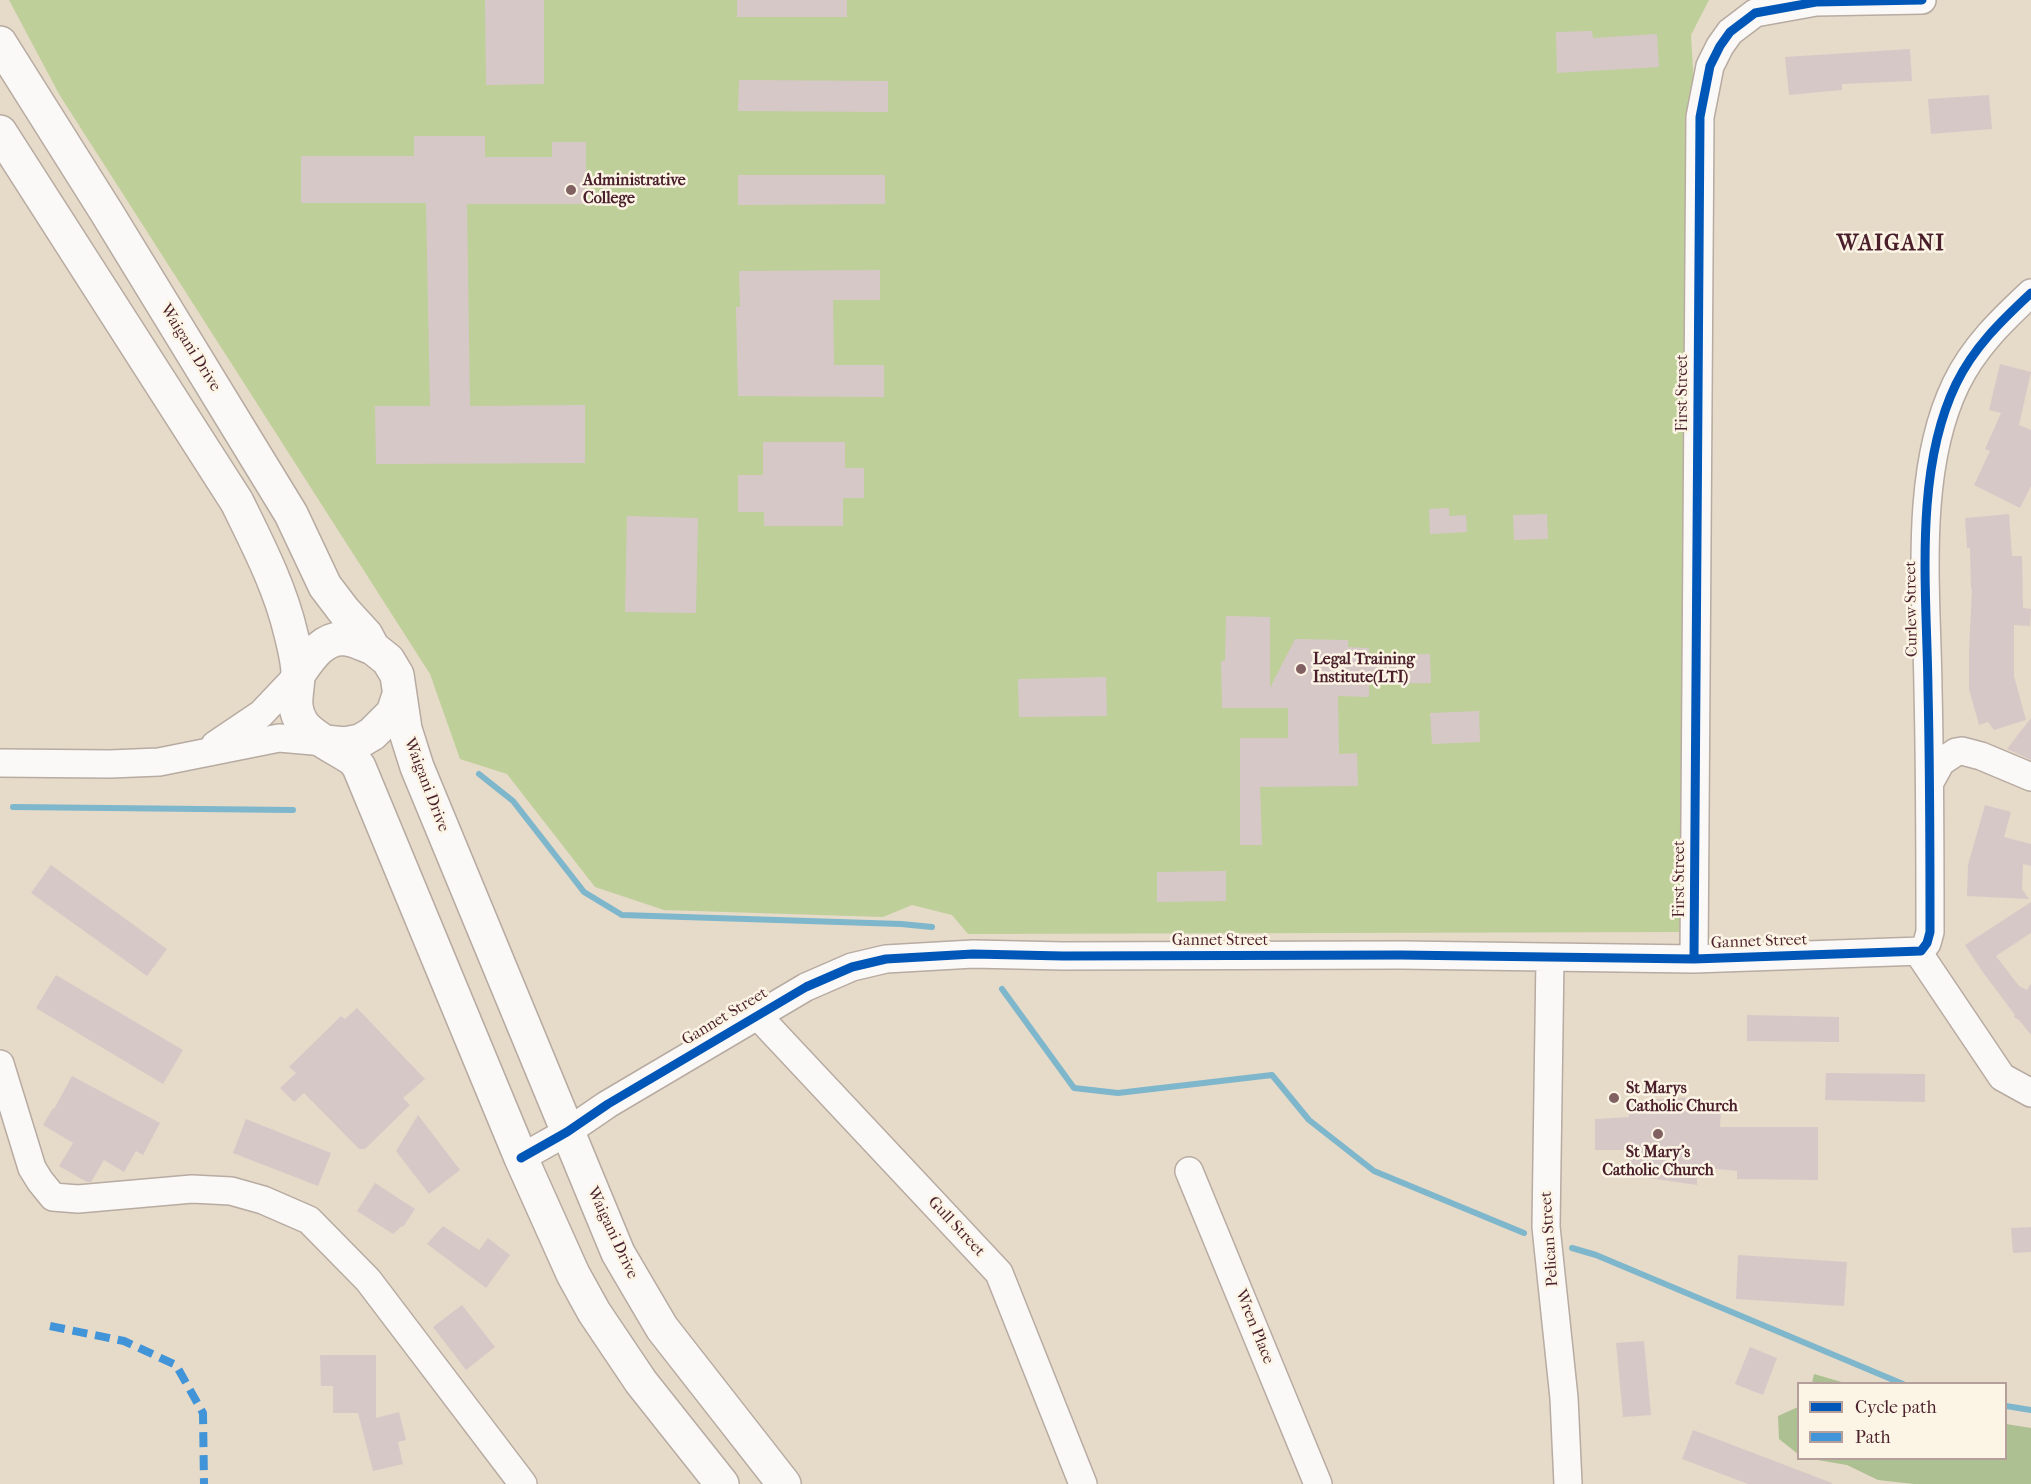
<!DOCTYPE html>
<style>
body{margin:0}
#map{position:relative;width:2031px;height:1484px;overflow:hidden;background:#e6dac9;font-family:"IM FELL French Canon",serif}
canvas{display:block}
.legend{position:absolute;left:1797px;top:1382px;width:210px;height:78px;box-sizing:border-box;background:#fcf5e5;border:2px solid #b59f9b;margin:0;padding:8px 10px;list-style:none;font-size:18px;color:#4a1f2b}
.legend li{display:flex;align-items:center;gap:12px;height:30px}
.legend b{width:30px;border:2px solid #b59f9b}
</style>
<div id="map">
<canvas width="2031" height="1484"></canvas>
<ul class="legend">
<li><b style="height:8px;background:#0057b8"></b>Cycle path</li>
<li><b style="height:8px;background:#4194d7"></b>Path</li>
</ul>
</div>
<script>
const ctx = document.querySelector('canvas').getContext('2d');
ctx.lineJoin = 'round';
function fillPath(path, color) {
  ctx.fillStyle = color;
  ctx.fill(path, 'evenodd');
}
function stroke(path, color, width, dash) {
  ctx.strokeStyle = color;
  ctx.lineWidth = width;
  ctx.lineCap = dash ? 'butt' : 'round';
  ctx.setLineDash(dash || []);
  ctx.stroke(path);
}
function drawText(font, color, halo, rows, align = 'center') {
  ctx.font = font + ' "IM FELL French Canon",serif';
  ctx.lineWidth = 5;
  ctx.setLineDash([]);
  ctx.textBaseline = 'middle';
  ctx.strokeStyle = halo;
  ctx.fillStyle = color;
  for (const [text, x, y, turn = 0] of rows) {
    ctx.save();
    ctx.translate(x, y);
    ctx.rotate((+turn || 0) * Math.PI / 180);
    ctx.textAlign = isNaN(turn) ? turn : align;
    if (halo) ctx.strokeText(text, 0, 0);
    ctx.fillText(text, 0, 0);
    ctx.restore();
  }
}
fillPath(new Path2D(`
 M9 0H1709L1691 35 1713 426 1683 932 968 934 952 915 912 905 883 917 664 910 595 887 507 774 460 759 430 674 59 94Z`), '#becf99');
fillPath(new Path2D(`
 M1814 1374 1845 1383H1812Z
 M1798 1407V1454L1779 1439 1778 1416Z
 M2006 1424 2031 1428V1484H1914L1878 1480 1847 1465 1812 1459 2006 1458Z`), '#adc091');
stroke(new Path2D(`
 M479 774 513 801 584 892 622 915 901 924 932 927
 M13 807 293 810
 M1002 989 1074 1088 1118 1093 1272 1075 1309 1120 1374 1171 1524 1233
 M1572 1248 1596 1255 1903 1384
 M2006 1406 2031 1410`), '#7eb6cc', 6);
fillPath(new Path2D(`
 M485 0H544V84L486 85Z
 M737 0H847V17H737Z
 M1592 31 1593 38 1657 34 1659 67 1557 73 1556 32Z
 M1910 49 1912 81 1842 84V90L1789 95 1785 57Z
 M739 80 888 81V112L738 111Z
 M1989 95 1992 129 1931 134 1928 99Z
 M414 136H485V157H552V142H586V204H467L470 406 585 405V463L376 464 375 406H430L426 203H301V156H414Z
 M738 175H885V204L738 205Z
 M880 270V300H833L834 365H884V397L738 396 736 307H740L739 271Z
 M2000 364 2031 372 2019 425 2031 430V486L2020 508 1974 485 1990 451 1985 449 2001 413 1989 410Z
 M763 442H845V468H864V498H843V526H764V512H738V475H763Z
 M1449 508V516L1466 515 1467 532 1430 534 1429 509Z
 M1547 514 1548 539 1514 540 1513 515Z
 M2009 514 2012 556H2022L2023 608 2031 609 2030 626 2014 625V676L2026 720 1994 730 1988 722 1979 725 1969 689V649L1972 589H1971L1970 548H1967L1965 518Z
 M627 516 698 518 696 613 625 612Z
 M1226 616 1270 617V688L1295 639 1348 640V647L1369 648V655L1430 654 1431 683 1369 684V697L1338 696 1339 754 1357 753 1358 786 1260 787 1262 845H1240V738H1288V708H1222L1221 661H1225Z
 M1106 677 1107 716 1019 717 1018 679Z
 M1479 711 1480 742 1432 744 1430 713Z
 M2031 718V760L2007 749Z
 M1985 805 2011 812 2004 837 2031 844V866L2023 864 2022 889 2029 899 1967 896 1968 865Z
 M51 865 167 949 147 976 31 893Z
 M1226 871V901L1157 902V872Z
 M2031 902V933L1996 956 2019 986 2027 990 2031 983V1035L2019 1020 2014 1017 2015 1015 1982 971 1965 945Z
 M56 975 183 1050 163 1084 36 1008Z
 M357 1008 425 1079 403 1098 410 1105 365 1149H359L304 1093 294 1102 280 1088 296 1073 289 1067 341 1016 345 1019Z
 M1747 1015 1839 1017V1042L1747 1041Z
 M1826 1073 1925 1074V1102L1825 1100Z
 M72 1076 160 1123 143 1155 136 1151 124 1172 104 1160 91 1182H87L59 1166 73 1143 43 1125 53 1108 54 1109Z
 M1698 1097V1110H1721L1720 1127H1818V1180L1737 1179V1171L1697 1167V1185L1627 1175 1628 1150H1595V1119L1629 1117V1101Z
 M418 1115 460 1170 429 1194 396 1151Z
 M246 1119 331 1153 318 1186 233 1153Z
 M375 1183 415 1209 403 1227 402 1226 393 1234 357 1211Z
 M443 1226 479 1250 488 1238 510 1255 486 1288 427 1244Z
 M2031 1227V1252L2013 1253 2011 1228Z
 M1738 1255 1847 1262 1844 1306 1736 1299Z
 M462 1305 495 1347 466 1370 433 1327Z
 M1644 1341 1651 1415 1623 1417 1616 1343Z
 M1750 1347 1777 1358 1763 1395 1735 1384Z
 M320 1355H376V1418L399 1412 406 1440 398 1442 403 1464 373 1471 358 1413H333V1386H321Z
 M1693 1430 1832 1483V1484H1748L1682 1459Z`), '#d7c8c8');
const minor = new Path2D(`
 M215 745 261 714 298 675
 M0 763 110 764 159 762 279 738 325 742
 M1930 782 1941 762 1956 752 1962 751 1981 756 2031 777
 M1918 952 2002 1077 2031 1093
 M1550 958 1546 1227 1564 1398 1568 1484
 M1694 959 1700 117 1710 66 1720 46 1730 32 1755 13 1816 2 1922 0
 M758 1016 999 1273 1083 1484
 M0 1064 32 1168 40 1181 53 1197 78 1199 192 1189 231 1191 263 1200 309 1220 368 1280 523 1484
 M521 1158 567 1132 608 1104 806 987 852 967 886 959 973 954 1063 956 1401 955 1694 959 1921 951 1927 943 1930 932C1930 851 1930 771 1928 690 1927 593 1913 473 1956 384 1974 347 2001 321 2031 293
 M1189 1171 1318 1484`);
const highway = new Path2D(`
 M0 43 107 213 291 514 325 586 344 611 366 635 373 648 388 660 397 675 405 729 417 767 618 1253 662 1328 784 1484
 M0 132 237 502C258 545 280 587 291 634 294 646 298 662 298 674 298 692 291 706 302 723 311 737 340 750 354 760L359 767 521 1158 573 1274 594 1312 641 1382 722 1484
 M298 675C309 659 323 636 346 639 355 640 364 645 373 648
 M325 742 345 744 360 741 372 734 393 713 399 695`);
stroke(minor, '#b7aba2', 30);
stroke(highway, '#b7aba2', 36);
stroke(minor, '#fbf9f7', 27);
stroke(highway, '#fbf9f7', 33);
stroke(new Path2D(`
 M50 1326 124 1341 176 1365 203 1413 204 1484`), '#4194d7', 8, [15, 8]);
stroke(new Path2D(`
 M1694 959 1700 117 1710 66 1720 46 1730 32 1755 13 1816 2 1922 0
 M521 1158 567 1132 608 1104 806 987 852 967 886 959 973 954 1063 956 1401 955 1694 959 1921 951 1927 943 1930 932C1930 851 1930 771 1928 690 1927 593 1913 473 1956 384 1974 347 2001 321 2031 293`), '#0057b8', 9);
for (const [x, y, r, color] of [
 [571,190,6,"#816062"],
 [1301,669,6,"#816062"],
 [1614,1098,6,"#816062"],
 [1658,1134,6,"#816062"]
]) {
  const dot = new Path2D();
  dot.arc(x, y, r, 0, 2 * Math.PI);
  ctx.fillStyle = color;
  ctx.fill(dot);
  stroke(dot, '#fcf5e5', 2);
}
drawText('bold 16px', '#4a1f2b', '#fcf5e5', [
 ["Administrative",583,181],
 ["College",583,199],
 ["Legal Training",1313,660],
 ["Institute(LTI)",1313,678],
 ["St Marys",1626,1089],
 ["Catholic Church",1626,1107],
 ["St Mary's",1658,1153,"center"],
 ["Catholic Church",1658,1171,"center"]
], 'left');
drawText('16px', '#4a1f2b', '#fcf5e5', [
 ["Waigani Drive",190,348,58],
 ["First Street",1683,393,-90],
 ["Curlew Street",1912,609,-91],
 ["Waigani Drive",426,785,69],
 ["First Street",1680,879,-90],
 ["Gannet Street",1220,941],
 ["Gannet Street",1759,942,-2],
 ["Gannet Street",725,1017,-31],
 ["Gull Street",956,1227,47],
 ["Waigani Drive",612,1233,65],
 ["Pelican Street",1550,1239,-94],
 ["Wren Place",1254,1327,68]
]);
ctx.letterSpacing = '1.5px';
drawText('bold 22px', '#4a1f2b', '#fcf5e5', [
 ["WAIGANI",1891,245]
]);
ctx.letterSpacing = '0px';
</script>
